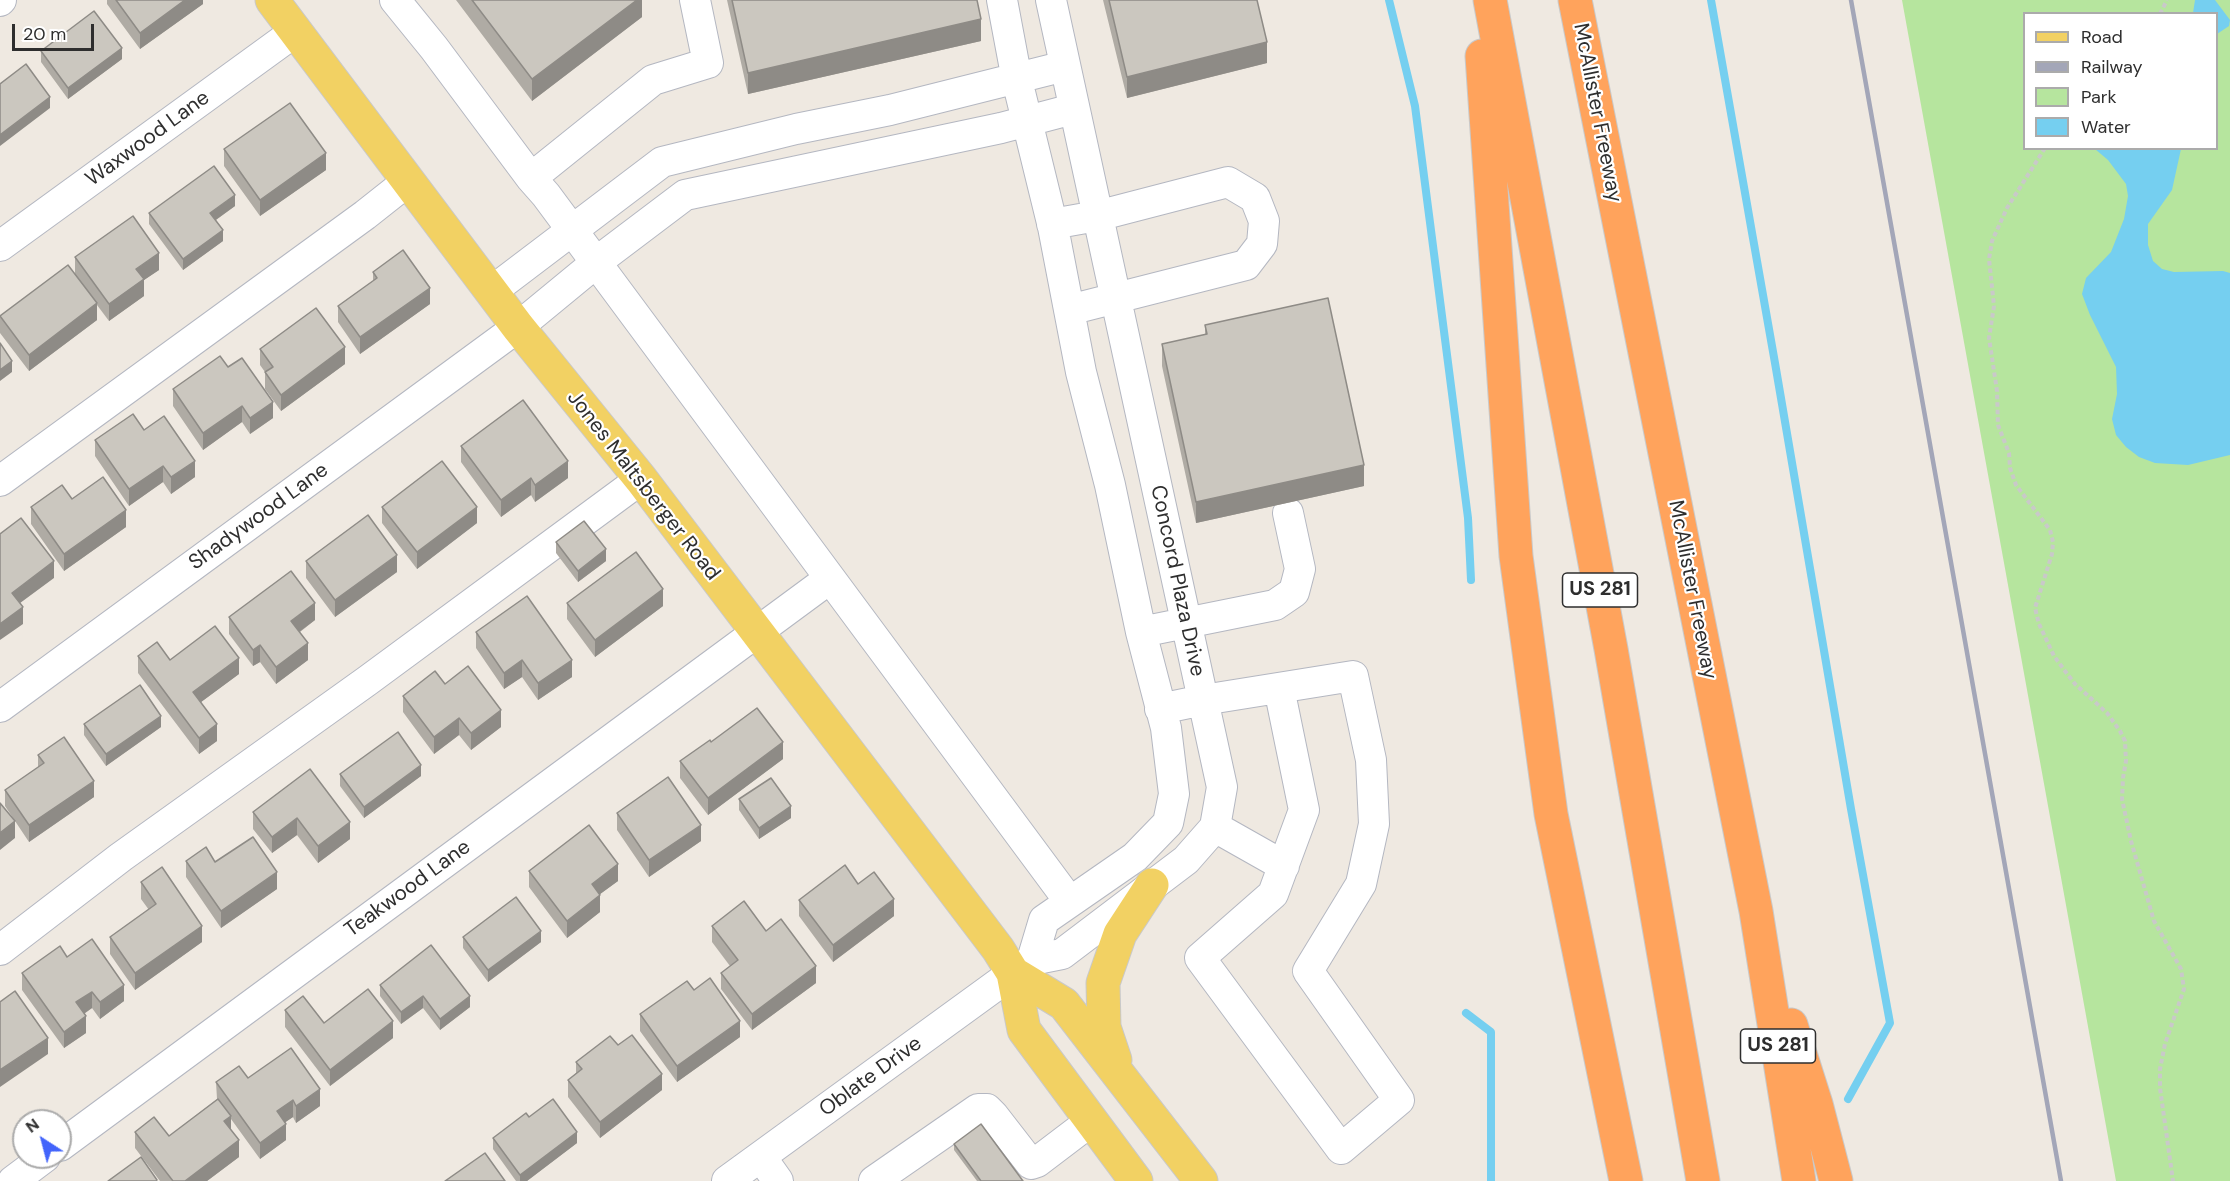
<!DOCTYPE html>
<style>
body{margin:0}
#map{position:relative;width:2230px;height:1181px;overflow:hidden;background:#efe9e1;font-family:"DM Sans",sans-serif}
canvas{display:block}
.legend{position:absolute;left:2023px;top:12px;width:195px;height:138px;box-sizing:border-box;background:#fff;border:2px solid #ababab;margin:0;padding:8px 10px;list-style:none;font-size:18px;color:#2e2e2e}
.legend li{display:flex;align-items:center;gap:12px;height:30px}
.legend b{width:30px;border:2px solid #ababab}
.north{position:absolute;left:12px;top:1109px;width:60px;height:60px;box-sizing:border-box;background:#fff;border:2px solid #ababab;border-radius:50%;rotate:324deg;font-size:16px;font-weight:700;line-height:24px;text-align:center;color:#2e2e2e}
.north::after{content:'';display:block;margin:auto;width:21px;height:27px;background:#4264fb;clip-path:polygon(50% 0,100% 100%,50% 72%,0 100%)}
.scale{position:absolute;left:12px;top:24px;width:82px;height:27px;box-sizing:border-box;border:3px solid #2e2e2e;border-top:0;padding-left:8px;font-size:18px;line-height:21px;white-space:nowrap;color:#2e2e2e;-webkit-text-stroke:4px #fff;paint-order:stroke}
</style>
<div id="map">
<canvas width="2230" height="1181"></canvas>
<ul class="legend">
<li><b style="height:8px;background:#f2d163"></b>Road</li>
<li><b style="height:8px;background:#a3a6b8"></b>Railway</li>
<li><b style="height:16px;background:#b6e59e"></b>Park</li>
<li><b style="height:16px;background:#75cff0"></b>Water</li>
</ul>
<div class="north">N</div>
<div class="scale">20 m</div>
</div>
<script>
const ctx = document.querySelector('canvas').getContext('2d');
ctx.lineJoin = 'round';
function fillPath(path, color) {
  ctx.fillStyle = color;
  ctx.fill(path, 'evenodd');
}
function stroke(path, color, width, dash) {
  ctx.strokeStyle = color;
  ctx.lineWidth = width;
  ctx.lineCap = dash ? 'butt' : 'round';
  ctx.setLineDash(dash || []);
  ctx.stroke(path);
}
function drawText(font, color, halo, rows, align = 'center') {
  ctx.font = font + ' "DM Sans",sans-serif';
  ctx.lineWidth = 4.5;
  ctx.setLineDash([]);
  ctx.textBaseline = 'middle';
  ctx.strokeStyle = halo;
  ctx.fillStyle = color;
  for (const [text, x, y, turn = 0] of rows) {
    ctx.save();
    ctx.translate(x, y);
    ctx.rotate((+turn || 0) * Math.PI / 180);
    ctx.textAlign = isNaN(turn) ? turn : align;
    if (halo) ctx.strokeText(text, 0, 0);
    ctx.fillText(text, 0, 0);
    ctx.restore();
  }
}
fillPath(new Path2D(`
 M1902 0H2230V1181H2116ZM2024 14H2216V148H2024Z`), '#b6e59e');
fillPath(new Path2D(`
 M2195 0H2215L2230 20 2229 26 2217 34 2216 14 2193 13Z
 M2095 149H2181L2172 190 2148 224V245L2153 261 2162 269 2174 272 2223 271 2230 273V455L2188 465 2155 463 2139 457 2126 447 2116 435 2112 419 2117 394 2116 367 2090 315 2082 294 2086 278 2111 252 2124 219 2128 196 2126 184 2108 160Z`), '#75cff0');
stroke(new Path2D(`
 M1389 0 1415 106 1468 518 1471 580
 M1711 0 1775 363 1851 809 1890 1023 1848 1099
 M1466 1013 1491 1032V1181`), '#75cff0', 8);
const minor = new Path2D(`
 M395 0 434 48 531 178 546 195 1070 902
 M1002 0 1017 80 1053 227 1081 372 1110 485 1141 632 1166 728 1174 794 1168 823 1135 857 1044 920 1032 960
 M0 1 1 0
 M531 178 653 80 708 63 695 0
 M1052 224 1097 216 1228 182 1255 198 1264 221 1262 244 1246 265 1069 310
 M0 246 296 31
 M492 291 662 162 796 129 890 110 1065 66
 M0 481 365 215 408 181
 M1141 632 1275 605 1294 592 1300 569 1288 513
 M0 707 518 327 603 257 685 195 1001 128 1073 109
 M1160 709 1203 700 1353 676 1371 760 1374 824 1361 884 1308 971 1399 1100 1341 1149 1200 958 1273 894 1304 810 1279 688
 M1215 827 1284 866
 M0 950 121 857 367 681 641 479
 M60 1146 829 579
 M761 1157 778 1181
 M13 1181 45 1157
 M727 1181 1013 973 1032 960 1062 954 1186 860 1215 827 1222 787 1051 0
 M874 1181 978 1109H987L993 1115 1031 1164 1037 1162 1091 1121`);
const major = new Path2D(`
 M272 0 518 327 641 479 998 949 1013 973 1024 1030 1136 1181
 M1013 973 1064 1004 1201 1181
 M1115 1060 1104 1027 1103 983 1120 934 1152 885`);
const highway = new Path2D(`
 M1490 0 1611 649 1703 1181
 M1575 0 1756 911 1799 1181
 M1482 56 1516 556 1551 814 1626 1181
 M1791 1025 1816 1104 1836 1181`);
stroke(minor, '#b4b7c1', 32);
stroke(major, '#c9c9c9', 35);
stroke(highway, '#c9c9c9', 35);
stroke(new Path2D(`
 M2160 14 2167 0
 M2045 148 2007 208 1992 241 1989 259 1994 306 1989 338 1997 391 1998 425 2009 453 2010 468 2016 485 2050 530 2053 542 2052 554 2035 608 2039 624 2054 656 2065 671 2075 684 2107 713 2120 731 2125 741 2126 761 2123 778 2122 799 2131 841 2154 921 2181 969 2184 989 2165 1044 2160 1069V1088L2173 1181`), '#c9c9c9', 4, [4.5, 3]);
stroke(minor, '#fff', 30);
stroke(major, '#f2d163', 33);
stroke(highway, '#ffa35c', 33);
stroke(new Path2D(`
 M1851 0 2061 1181`), '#a3a6b8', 4.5);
fillPath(new Path2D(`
 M107 0H203V4L140 49 107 4Z
 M456 0H642V17L532 101Z
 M727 0H977L981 41 748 94Z
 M1103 0H1257L1267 63 1127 98Z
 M41 51 122 59 68 99 41 62Z
 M224 149 326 170 260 216 224 166Z
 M235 206 216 220 223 241 183 270 149 224V213Z
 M75 257 159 270 144 280V296L109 321 97 305V320L29 371 0 333V316L75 274Z
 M373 272 430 304 360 354 338 322V306L373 281Z
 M1205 325 1364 486 1196 523 1162 366V344L1205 335Z
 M260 349 345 364 281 411 265 389V372L260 365Z
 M228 367 273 418 250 434 242 422 203 450 173 406V389Z
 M144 430 195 477 171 494 163 482 129 506 95 456V440Z
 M461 446 568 478 535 502 531 495 501 517 461 462Z
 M72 499 126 527 64 571 31 524V507Z
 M382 507 477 523 417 569 382 523Z
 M556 542 606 561 578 582 556 553Z
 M306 561 397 572 335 617 306 578Z
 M567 603 663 606 595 657 567 619Z
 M229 617 315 620 300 632 308 660 276 684 260 662 253 666 229 634Z
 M476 632 572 677 538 700 522 677 504 689 476 648Z
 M138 656 170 660 239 674 201 702 217 741 199 754 138 673Z
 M445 684 501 727 471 750 459 735 434 754 403 712V696Z
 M84 724 161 727 106 766 84 735Z
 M711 742 783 759 708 815 680 778V761Z
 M38 755 94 797 29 842 5 806V790L38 767Z
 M310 769 350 839 318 863 297 835 272 853 253 829V812Z
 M340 774 421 776 364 818 340 786Z
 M739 799 791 818 759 839 739 810Z
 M617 813 701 841 649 877 617 830Z
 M186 861 215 862 277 889 221 928 186 877Z
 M529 871 618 881 600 894V912L567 938 529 887Z
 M141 882 202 942 135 990 110 954V937L149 910 141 899Z
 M858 884 894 916 833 962 799 916V900Z
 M712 926 766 931 816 983 752 1030 721 989V973L730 966 712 942Z
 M463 937 541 942 488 982 463 948Z
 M67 957 124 1001 100 1019 92 1008 84 1014 86 1033 64 1048 22 990V973Z
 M380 985 470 1007 440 1030 423 1008 401 1024 380 996Z
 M694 990 740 1037 677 1082 640 1031V1014Z
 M285 1010 324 1023 393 1038 330 1086 285 1027Z
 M618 1045 662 1090 600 1138 568 1097V1080L576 1073V1062Z
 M248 1078 320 1106 296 1123 293 1117 285 1122 286 1140 260 1159 231 1119V1130L239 1157 207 1181H160L135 1148V1132L169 1136 217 1099 216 1082Z
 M529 1117 577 1143 527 1181H516L493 1149V1138Z
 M954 1144 1023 1181H977L954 1150Z`), '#afaba4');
fillPath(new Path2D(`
 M185 0H203V4L140 49V33Z
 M637 0H642V17L532 101V79Z
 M981 19V41L748 94V73Z
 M1267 42V63L1127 98V77Z
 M122 48V59L68 99V88Z
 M50 97V108L0 146V135Z
 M326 153V170L260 216V200Z
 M235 195V206L210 224V213Z
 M223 230V241L183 270V259Z
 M159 253V270L144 280V296L109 321V304L136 269Z
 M430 288V304L360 354V337Z
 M97 303V320L29 371V355Z
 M345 347V364L281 411V395Z
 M12 361V372L0 381V370Z
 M273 402V418L250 434V418Z
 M242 406V422L203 450V433Z
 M195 461V477L171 494V477Z
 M568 461V478L535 502V485Z
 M1364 465V486L1196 523V502Z
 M163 466V482L129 506V489Z
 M531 478V495L501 517V500Z
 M477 507V523L417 569V552Z
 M126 510V527L64 571V554Z
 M606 549V561L578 582V571Z
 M397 555V572L335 617V600Z
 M54 561V578L12 609V593Z
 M663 589V606L595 657V640Z
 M315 603V620L291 638V621Z
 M23 607V624L0 640V624Z
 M308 643V660L276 684V667Z
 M260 645V662L253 666V650Z
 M239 658V674L193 708V692Z
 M522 660V677L504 689V673Z
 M572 660V677L538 700V683Z
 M501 710V727L471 750V733Z
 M161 716V727L106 766V754Z
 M459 718V735L434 754V737Z
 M217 724V741L199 754V738Z
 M783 742V759L708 815V798Z
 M421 765V776L364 818V807Z
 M94 781V797L29 842V825Z
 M791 806V818L759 839V828Z
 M297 818V835L272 853V837Z
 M15 821V838L0 850V833Z
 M350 822V839L318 863V846Z
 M701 825V841L649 877V860Z
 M618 864V881L592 900V884Z
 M277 872V889L221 928V911Z
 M600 895V912L567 938V921Z
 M894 899V916L833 962V945Z
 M202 926V942L135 990V973Z
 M541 931V942L488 982V970Z
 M816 966V983L752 1030V1014Z
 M124 985V1001L100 1019V1002Z
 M92 992V1008L76 1019V1002Z
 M423 996V1008L401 1024V1012Z
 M470 996V1007L440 1030V1019Z
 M86 1016V1033L64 1048V1032Z
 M393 1021V1038L330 1086V1070Z
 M740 1021V1037L677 1082V1066Z
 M48 1038V1054L0 1087V1070Z
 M662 1074V1090L600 1138V1122Z
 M320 1089V1106L296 1123V1106Z
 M293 1100V1117L277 1128V1111Z
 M231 1116V1133L224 1121Z
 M286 1124V1140L260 1159V1143Z
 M577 1132V1143L527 1181H520V1175Z
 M239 1140V1157L207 1181H185Z`), '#8e8b86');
const building = new Path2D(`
 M116 0H185L140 33Z
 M472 0H637L532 79Z
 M732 0H977L981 19 748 73Z
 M1109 0H1257L1267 42 1127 77Z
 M94 11 122 48 68 88 41 51Z
 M26 64 50 97 0 135V84Z
 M290 103 326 153 260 200 224 149Z
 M214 166 235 195 210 213 223 230 183 259 149 213Z
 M133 216 159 253 136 269 144 279 109 304 75 257Z
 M403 250 430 288 360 337 338 306 377 278 373 272Z
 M68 265 97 303 29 355 0 316Z
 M1328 298 1364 465 1196 502 1162 344 1207 334 1205 325Z
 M316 308 345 347 281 395 265 372 273 367 260 349Z
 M0 343 12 361 0 370Z
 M220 356 228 367 242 358 273 402 250 418 242 406 203 433 173 389Z
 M523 400 568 461 535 485 531 478 501 500 461 446Z
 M133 414 144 430 164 416 195 461 171 477 163 466 129 489 95 440Z
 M442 461 477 507 417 552 382 507Z
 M103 477 126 510 64 554 31 507 62 485 72 499Z
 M368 515 397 555 335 600 306 561Z
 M21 518 54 561 12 593 23 607 0 624V534Z
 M584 521 606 549 578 571 556 542Z
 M636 552 663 589 595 640 567 603Z
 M291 571 315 603 291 621 308 643 276 667 260 645 253 650 229 617Z
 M527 596 572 660 538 683 522 660 504 673 476 632Z
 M215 626 239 658 193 692 217 724 199 738 138 656 157 642 170 660Z
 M468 666 501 710 471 733 459 718 434 737 403 696 435 671 445 684Z
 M140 685 161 716 106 754 84 724Z
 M757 708 783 742 708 798 680 761 710 740 711 742Z
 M398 732 421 765 364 807 340 774Z
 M64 737 94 781 29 825 5 790 44 763 38 755Z
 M310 769 350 822 318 846 297 818 272 837 253 812Z
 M668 777 701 825 649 860 617 813Z
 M771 778 791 806 759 828 739 799Z
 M0 803 15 821 0 833Z
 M589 825 618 864 592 884 600 895 567 921 529 871Z
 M253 837 277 872 221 911 186 861 206 847 215 862Z
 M845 865 858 884 874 872 894 899 833 945 799 900Z
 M162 867 202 926 135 973 110 937 156 904 141 882Z
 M516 897 541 931 488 970 463 937Z
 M744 901 766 931 781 919 816 966 752 1014 721 973 738 960 712 926Z
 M92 939 124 985 100 1002 92 992 76 1002 86 1016 64 1032 22 973 60 946 67 957Z
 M431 945 470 996 440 1019 423 996 401 1012 380 985Z
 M710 978 740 1021 677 1066 640 1014 687 981 694 990Z
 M368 989 393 1021 330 1070 285 1010 303 996 324 1023Z
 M15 991 48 1038 0 1070V1002Z
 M632 1035 662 1074 600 1122 568 1080 582 1069 576 1062 610 1036 618 1045Z
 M291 1048 320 1089 296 1106 293 1100 277 1111 286 1124 260 1143 216 1082 239 1066 248 1078Z
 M218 1099 231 1116 224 1121 239 1140 185 1181H173L135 1132 154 1117 169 1136Z
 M553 1099 577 1132 520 1175 493 1138 526 1113 529 1117Z
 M981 1124 1023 1181H981L954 1144Z
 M485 1153 505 1181H445Z
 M141 1157 157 1180 156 1181H108Z`);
fillPath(building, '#cbc7bf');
stroke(building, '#8e8b86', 1.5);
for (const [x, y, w] of [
 [1600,590,75],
 [1778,1046,75]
]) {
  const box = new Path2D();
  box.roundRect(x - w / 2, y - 17, w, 34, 4.5);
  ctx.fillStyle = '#fff';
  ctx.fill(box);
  stroke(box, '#2e2e2e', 1.5);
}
drawText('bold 20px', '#2e2e2e', null, [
 ["US 281",1600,590],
 ["US 281",1778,1046]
]);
drawText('21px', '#2e2e2e', '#fff', [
 ["McAllister Freeway",1597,113,79],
 ["Waxwood Lane",148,139,-36],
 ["Jones Maltsberger Road",643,486,52],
 ["Shadywood Lane",259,517,-36],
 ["Concord Plaza Drive",1177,581,78],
 ["McAllister Freeway",1692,590,79],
 ["Teakwood Lane",408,889,-36],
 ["Oblate Drive",871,1077,-36]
]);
</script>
